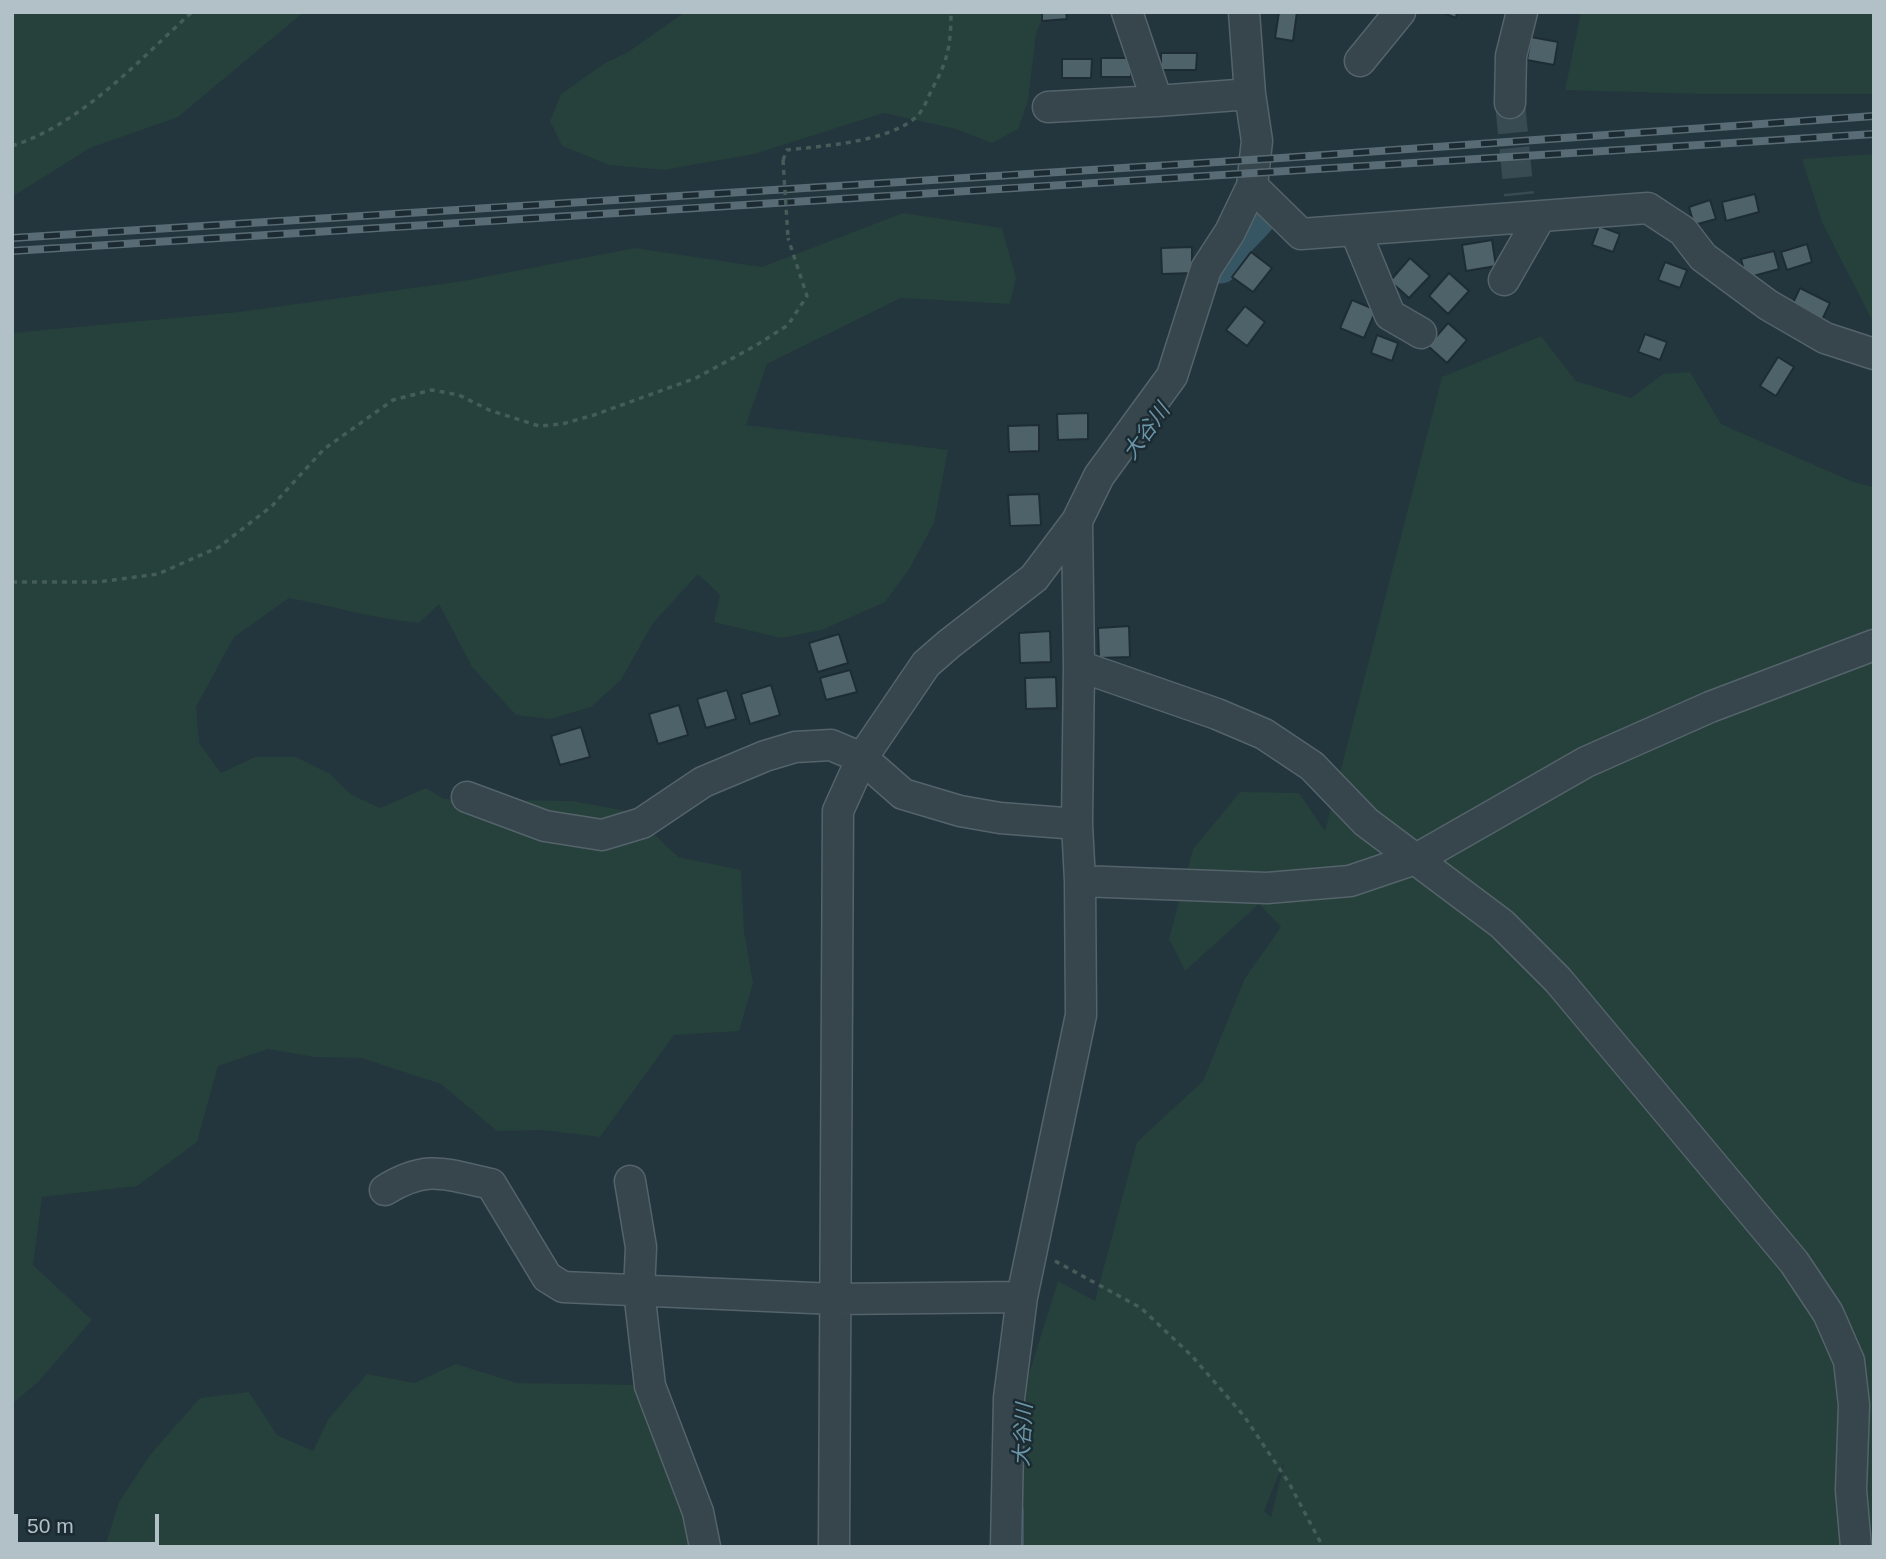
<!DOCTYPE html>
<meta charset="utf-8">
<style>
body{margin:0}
#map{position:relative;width:1886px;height:1559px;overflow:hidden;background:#23353d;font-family:Helvetica,sans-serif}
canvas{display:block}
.frame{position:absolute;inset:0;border:14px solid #b2c0c8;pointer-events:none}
.scale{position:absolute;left:14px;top:1514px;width:145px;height:32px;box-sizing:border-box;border:4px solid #b2c0c8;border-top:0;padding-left:9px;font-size:21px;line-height:24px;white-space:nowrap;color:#b2c0c8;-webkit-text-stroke:5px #1c2b32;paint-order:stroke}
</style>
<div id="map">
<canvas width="1886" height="1559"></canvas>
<div class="frame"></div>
<div class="scale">50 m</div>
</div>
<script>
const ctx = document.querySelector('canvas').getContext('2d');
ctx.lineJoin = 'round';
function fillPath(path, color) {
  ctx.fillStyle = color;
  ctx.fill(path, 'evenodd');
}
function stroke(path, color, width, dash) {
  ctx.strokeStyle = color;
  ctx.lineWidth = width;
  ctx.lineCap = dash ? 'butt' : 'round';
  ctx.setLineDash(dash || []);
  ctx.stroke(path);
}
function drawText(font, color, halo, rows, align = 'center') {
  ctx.font = font + ' Helvetica,"Noto Sans JP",sans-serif';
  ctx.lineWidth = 5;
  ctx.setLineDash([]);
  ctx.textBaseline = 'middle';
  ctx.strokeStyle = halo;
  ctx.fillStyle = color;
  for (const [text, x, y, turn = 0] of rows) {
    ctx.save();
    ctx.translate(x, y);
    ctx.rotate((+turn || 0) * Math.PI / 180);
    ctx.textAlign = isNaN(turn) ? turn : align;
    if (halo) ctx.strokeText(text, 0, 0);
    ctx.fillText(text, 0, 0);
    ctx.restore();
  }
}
fillPath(new Path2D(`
 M12 12H304L178 117 90 148 12 197Z
 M685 12H1046L1036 33 1028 101 1018 129 992 143 956 129 884 113 754 154 664 170 609 165 562 146 550 121 561 94 605 63 628 52Z
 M1581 12H1874V94H1700L1565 90Z
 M1874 154V324L1822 222 1802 159Z
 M903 213 1002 228 1016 278 1010 304 901 298 767 364 746 425 948 450 934 523 910 568 885 602 822 630 781 638 714 622 720 595 698 574 653 623 621 680 591 707 551 719 516 715 472 667 439 604 419 623C375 619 332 606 289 598L234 637 196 707 199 743 221 773 255 757H296L330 774 350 794 380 808 426 788 444 799 572 801 632 812 678 857 741 870 744 931 753 983 739 1031 674 1035 600 1137 543 1130 497 1131 441 1084 361 1058 314 1057 268 1049 218 1066 197 1142 137 1186 42 1197 33 1265 92 1320 38 1382 12 1404V333L239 312 463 281 635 248 762 267Z
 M1541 336 1576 381 1631 398 1663 374 1690 372 1721 424 1853 482 1874 487V1547H1022L1019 1406 1058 1281 1095 1301 1137 1142 1203 1081 1245 978 1281 927 1259 904 1185 971 1169 939 1193 849 1240 792 1299 793 1325 831 1442 377ZM1283 1464H1284L1271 1517 1264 1511Z
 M456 1364 517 1383 644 1385 710 1547H105L119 1502 150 1455 200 1398 249 1392 277 1435 313 1451 329 1418 367 1374 414 1383Z`), '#26403b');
stroke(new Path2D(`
 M1021 1547V1510`), '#365664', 6);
stroke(new Path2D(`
 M1221 266 1237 241 1257 220`), '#365664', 35);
const building = new Path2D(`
 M1042 12H1066L1067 19 1042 21Z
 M1279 12H1297L1293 41 1275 38Z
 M1441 12H1457L1456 18Z
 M1531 37 1558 42 1554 65 1527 60Z
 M1161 53H1197L1196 70H1161Z
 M1101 58H1131V77H1101Z
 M1062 59H1092L1091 78H1062Z
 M1755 194 1759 212 1726 221 1722 202Z
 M1710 200 1716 219 1694 225 1689 207Z
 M1599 226 1620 234 1613 252 1592 245Z
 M1492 240 1496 266 1466 271 1462 245Z
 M1807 244 1812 262 1787 270 1781 252Z
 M1192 247V273L1162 274 1161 248Z
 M1774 251 1779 269 1746 278 1741 259Z
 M1251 252 1272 268 1253 292 1232 277Z
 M1410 258 1430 276 1409 298 1390 281Z
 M1665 262 1687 270 1680 288 1658 280Z
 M1449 273 1469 291 1448 314 1429 296Z
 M1800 288 1830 303 1822 320 1792 305Z
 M1352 300 1376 310 1364 338 1340 328Z
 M1245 306 1265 322 1247 346 1226 330Z
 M1448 323 1467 340 1447 363 1428 346Z
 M1645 334 1667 342 1660 360 1638 352Z
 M1377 335 1398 343 1392 361 1371 353Z
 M1778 357 1794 367 1776 396 1760 386Z
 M1088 413V439L1058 440 1057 414Z
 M1039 425V451L1009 452 1008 426Z
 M1039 494 1041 525 1010 526 1008 495Z
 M1129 626 1130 657 1099 658 1098 628Z
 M1050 631 1051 662 1020 663 1019 633Z
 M839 634 848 663 818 672 809 643Z
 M850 670 857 692 826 700 820 678Z
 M1056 677 1057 708 1026 709 1025 678Z
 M771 685 780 715 750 724 741 694Z
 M727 690 736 719 706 728 697 699Z
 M679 705 688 735 658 744 649 714Z
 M581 727 590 757 560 765 551 736Z`);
fillPath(building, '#4e626a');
stroke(building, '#1e2d34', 2);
stroke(new Path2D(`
 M1510 103 1519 195`), '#384a52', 30, [30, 15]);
const minor = new Path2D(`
 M1127 12 1157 101 1250 94
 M1360 61 1400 12
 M1510 103 1511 56 1522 12
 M1048 107 1157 101
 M1252 186 1301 234 1648 208 1683 231 1703 257 1768 305 1825 338 1874 354
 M1355 230 1390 315 1421 333
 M1504 280 1540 217
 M1079 666 1217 714 1264 734 1312 766 1366 822 1502 924 1558 980 1794 1262 1828 1313 1849 1361 1854 1405 1851 1490 1856 1547
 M467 797 545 826 602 835 642 823 703 782 765 756 795 747 831 745 862 758 903 794 960 811 1000 818 1077 824
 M1080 881 1267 888 1350 881 1418 858 1586 762 1710 707 1874 645
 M630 1181 641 1247 639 1291 650 1386 698 1512 705 1547
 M385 1190C427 1164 445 1174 491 1184L547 1277 563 1287 835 1299 1022 1297
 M834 1547 838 811 862 758 926 664 949 644 1034 578 1077 521 1099 476 1172 376 1206 269 1230 232 1252 186 1257 141 1250 94 1244 12
 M1006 1547 1009 1398 1022 1297 1081 1015 1080 881 1077 824 1079 666 1077 521`);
stroke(minor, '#55636b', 33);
stroke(new Path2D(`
 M12 146C83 123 138 61 192 12
 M783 160 787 150C822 146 889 142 916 117 923 111 928 98 932 89 948 61 951 44 951 12
 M12 582H98L158 574 219 547 272 506 324 449 393 400 432 390 459 395 489 410 539 426 562 424 594 415 696 378 755 346 788 325 807 296 788 238
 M1055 1261 1141 1308 1192 1356 1244 1416 1289 1483 1323 1547`), '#455c59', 3.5, [5, 5]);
stroke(minor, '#37464d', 30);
const rail = new Path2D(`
 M12 238 1281 158 1874 116
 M12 251 1874 134`);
stroke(rail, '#596b74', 8);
stroke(rail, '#1c2b32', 5, [16]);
stroke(new Path2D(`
 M783 160 788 238`), '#455c59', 3.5, [5, 5]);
drawText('italic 21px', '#6b95a8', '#1c2b32', [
 ["大谷川",1147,432,-54],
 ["大谷川",1024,1435,-87]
]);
</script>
